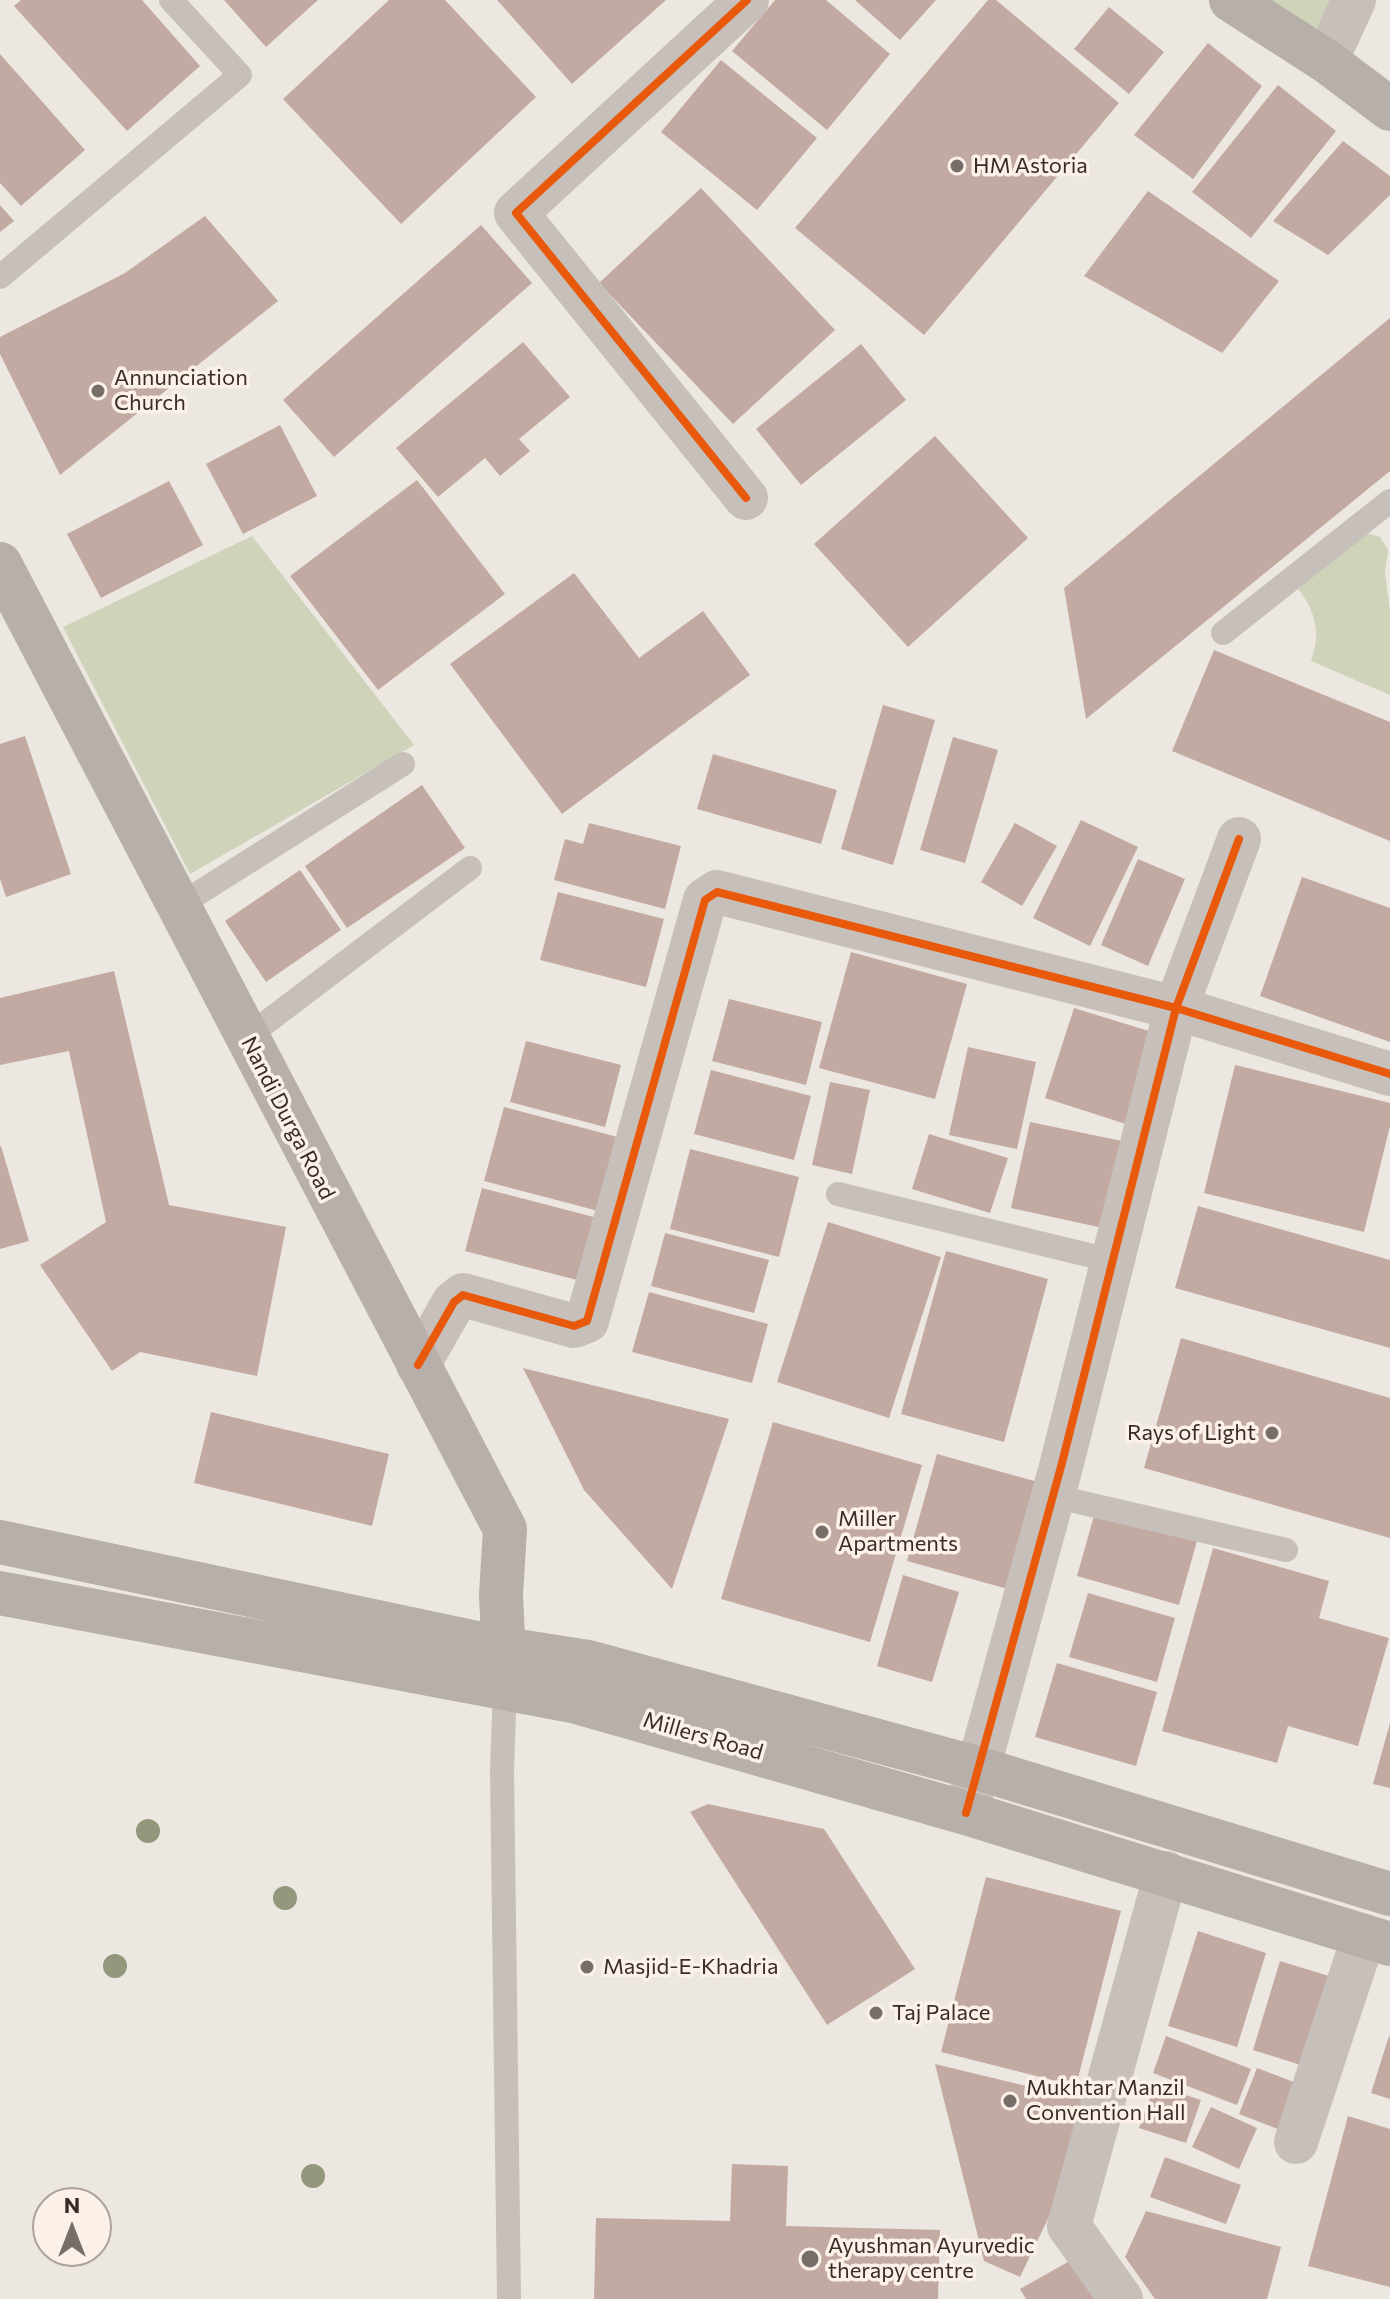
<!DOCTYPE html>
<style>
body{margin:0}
#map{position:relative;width:1390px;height:2299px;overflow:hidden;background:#ede7e1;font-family:Commissioner,sans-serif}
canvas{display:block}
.north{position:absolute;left:32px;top:2187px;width:80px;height:80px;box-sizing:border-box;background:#fbf1e8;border:2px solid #ada29b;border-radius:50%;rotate:0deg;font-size:22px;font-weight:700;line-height:32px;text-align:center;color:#382c28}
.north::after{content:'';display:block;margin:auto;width:28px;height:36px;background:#776d69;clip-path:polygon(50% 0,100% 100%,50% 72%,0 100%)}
</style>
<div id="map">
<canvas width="1390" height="2299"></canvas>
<div class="north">N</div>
</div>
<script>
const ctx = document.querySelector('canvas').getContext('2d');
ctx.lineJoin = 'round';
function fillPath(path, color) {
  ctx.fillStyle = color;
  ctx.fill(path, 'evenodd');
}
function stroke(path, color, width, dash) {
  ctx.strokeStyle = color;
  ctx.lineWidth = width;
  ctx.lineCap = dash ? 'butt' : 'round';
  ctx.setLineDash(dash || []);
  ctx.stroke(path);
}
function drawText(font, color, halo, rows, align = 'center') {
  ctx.font = font + ' Commissioner,sans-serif';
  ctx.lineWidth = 7;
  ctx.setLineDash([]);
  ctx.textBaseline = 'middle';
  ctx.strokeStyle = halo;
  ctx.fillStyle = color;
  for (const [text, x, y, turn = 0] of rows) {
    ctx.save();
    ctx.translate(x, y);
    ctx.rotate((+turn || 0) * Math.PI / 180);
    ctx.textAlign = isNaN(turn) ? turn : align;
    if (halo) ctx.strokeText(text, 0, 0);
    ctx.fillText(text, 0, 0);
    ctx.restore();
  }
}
fillPath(new Path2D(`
 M1257 0H1333L1317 40Z
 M1366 533 1380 537 1388 550 1385 573 1390 610V695L1311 661C1321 633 1316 612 1298 589L1352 541Z
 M252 536 414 745 190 874 63 627Z`), '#cfd3ba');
fillPath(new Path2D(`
 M21 0H142L200 66 127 131 14 6Z
 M224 0H318L266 47Z
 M389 0H445L536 97 401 224 283 99Z
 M497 0H666L572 84Z
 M775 0H826L890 54 827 130 732 51Z
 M855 0H936L900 40Z
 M988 0H996L1119 103 924 335 795 228Z
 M1109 7 1164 52 1129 94 1074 49Z
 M1208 43 1262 86 1193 179 1134 135Z
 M0 54 85 150 21 206 0 183Z
 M721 60 817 138 757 210 661 132Z
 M1278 85 1336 131 1251 238 1192 192Z
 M1343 141 1390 176V195L1328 255 1273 221Z
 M701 188 835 330 733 424 599 283Z
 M1148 191 1279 281 1222 353 1084 276Z
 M0 205 14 221 0 232Z
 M205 216 278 301 60 475 0 354V337L125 273Z
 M481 225 532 283 334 457 283 400Z
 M1390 318V471L1086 719 1064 588Z
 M523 342 570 397 519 439 530 451 500 476 485 458 438 497 396 448Z
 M861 344 906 400 801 485 756 429Z
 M280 425 317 496 243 534 206 464Z
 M935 436 1028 538 908 647 814 544Z
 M417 480 505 594 378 690 290 576Z
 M169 481 203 545 101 598 67 534Z
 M574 573 639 658 703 611 750 675 562 814 450 664Z
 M1214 650 1390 722V841L1172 751Z
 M883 705 935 720 893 865 841 849Z
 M25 736 71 874 6 897 0 879V744Z
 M953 737 998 750 965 863 920 850Z
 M713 754 837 790 821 844 697 809Z
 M422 785 465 848 347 928 305 866Z
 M1081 820 1138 847 1090 946 1033 918Z
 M589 823 681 846 665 909 554 880 565 839 583 844Z
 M1015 823 1057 846 1022 906 981 882Z
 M1138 859 1185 879 1148 966 1101 945Z
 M300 870 341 930 266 982 225 921Z
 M1302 877 1390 908V1042L1260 996Z
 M558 892 664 919 646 987 540 960Z
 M851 952 967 984 935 1099 819 1068Z
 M114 971 169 1205 286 1227 257 1376 140 1352 112 1371 40 1265 106 1222 69 1051 0 1065V998Z
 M729 999 822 1022 806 1085 712 1061Z
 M1074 1008 1165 1036 1135 1127 1045 1098Z
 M526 1041 621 1065 605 1127 510 1102Z
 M968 1047 1036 1062 1017 1149 949 1135Z
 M1235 1065 1390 1103V1126L1364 1232 1204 1193Z
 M711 1070 811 1096 794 1160 694 1134Z
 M830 1082 870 1090 852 1174 812 1165Z
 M504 1107 625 1139 606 1213 484 1181Z
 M1030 1122 1122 1141 1103 1228 1011 1208Z
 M929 1134 1008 1158 990 1213 912 1189Z
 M1 1146 29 1241 0 1249V1147Z
 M690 1149 799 1177 779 1257 670 1229Z
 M482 1188 594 1217 577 1280 465 1251Z
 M1198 1206 1390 1260V1348L1175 1288Z
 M828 1222 941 1257 889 1418 777 1382Z
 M665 1233 769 1260 754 1313 651 1286Z
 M946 1251 1048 1279 1004 1442 901 1414Z
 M649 1292 768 1324 752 1383 632 1352Z
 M1181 1338 1390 1398V1538L1144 1468Z
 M523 1368 729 1419 672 1589 584 1490Z
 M211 1412 389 1454 372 1526 194 1483Z
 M773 1422 922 1465 870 1642 721 1599Z
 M937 1454 1045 1484 1015 1591 907 1561Z
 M1095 1512 1197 1541 1179 1605 1077 1576Z
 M1213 1548 1329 1581 1319 1618 1389 1638 1358 1746 1288 1726 1277 1763 1162 1731Z
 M903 1575 959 1592 932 1682 877 1666Z
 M1088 1593 1175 1618 1157 1682 1069 1657Z
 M1057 1663 1157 1692 1136 1766 1035 1737Z
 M1390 1723V1788L1373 1784Z
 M708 1804 824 1829 915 1969 827 2025 690 1812Z
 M986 1877 1121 1911 1076 2086 941 2052Z
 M1198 1931 1266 1953 1237 2047 1168 2026Z
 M1280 1961 1332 1977 1304 2066 1253 2050Z
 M1166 2036 1251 2069 1237 2105 1153 2073Z
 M1389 2036 1390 2037V2099L1371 2093Z
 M935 2064 1084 2100V2144L1020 2277 984 2261Z
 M1257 2068 1307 2087 1288 2133 1239 2114Z
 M1155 2085 1201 2100 1186 2143 1139 2128Z
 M1211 2107 1257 2128 1239 2169 1192 2147Z
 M1348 2116 1390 2129V2287L1308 2266Z
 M1165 2157 1241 2185 1226 2224 1150 2197Z
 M732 2164 788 2166 786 2226 940 2230 938 2299H594L596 2218 730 2221Z
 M1146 2211 1281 2247 1267 2299H1155L1125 2257Z
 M1082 2254 1108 2299H1026L1020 2289Z`), '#c2aaa2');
stroke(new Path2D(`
 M0 277 240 75 171 0
 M1223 633 1390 501
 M178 906 403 764
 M247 1037 470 868
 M838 1194 1113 1261
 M1053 1496 1286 1550
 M505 1688 502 1769 509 2299`), '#c7bfba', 24);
stroke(new Path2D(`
 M1326 61 1354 0
 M746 498 516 213 747 0
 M418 1365 454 1302 463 1295 574 1326 587 1321 705 900 717 892 1176 1008 1390 1074
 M966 1813 1062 1463 1176 1008 1239 839
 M1296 2142 1364 1936
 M1121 2299 1069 2226 1166 1873`), '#c7bfba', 44);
stroke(new Path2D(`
 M1231 0 1326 61 1390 109
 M0 564 505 1529 501 1595 505 1678
 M0 1542 505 1649 588 1662 977 1768 1390 1894
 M0 1593 577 1702 966 1813 1390 1944`), '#b7afaa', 44);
stroke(new Path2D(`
 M746 498 516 213 747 0
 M418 1365 454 1302 463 1295 574 1326 587 1321 705 900 717 892 1176 1008 1390 1074
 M966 1813 1062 1463 1176 1008 1239 839`), '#e8590c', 8);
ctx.fillStyle = '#93987c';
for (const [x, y] of [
 [148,1831],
 [285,1898],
 [115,1966],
 [313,2176]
]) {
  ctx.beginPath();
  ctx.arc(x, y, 12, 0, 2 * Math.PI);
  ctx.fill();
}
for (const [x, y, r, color] of [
 [957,166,8,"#776d69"],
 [98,391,8,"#776d69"],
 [1272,1433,8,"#776d69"],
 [822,1532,8,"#776d69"],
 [587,1967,8,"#776d69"],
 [876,2013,8,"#776d69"],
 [1010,2101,8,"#776d69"],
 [810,2259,10,"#776d69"]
]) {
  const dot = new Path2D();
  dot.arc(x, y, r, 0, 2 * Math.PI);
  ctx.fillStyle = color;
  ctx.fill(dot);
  stroke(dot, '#fbf1e8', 3);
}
drawText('22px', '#382c28', '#fbf1e8', [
 ["HM Astoria",973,166],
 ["Annunciation",114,378],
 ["Church",114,403],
 ["Rays of Light",1256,1433,"right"],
 ["Miller",838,1519],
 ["Apartments",838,1544],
 ["Masjid-E-Khadria",603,1967],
 ["Taj Palace",892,2013],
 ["Mukhtar Manzil",1026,2088],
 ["Convention Hall",1026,2113],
 ["Ayushman Ayurvedic",828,2246],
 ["therapy centre",828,2271]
], 'left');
drawText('22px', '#382c28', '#fbf1e8', [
 ["Nandi Durga Road",288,1118,63],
 ["Millers Road",703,1736,16]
]);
</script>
